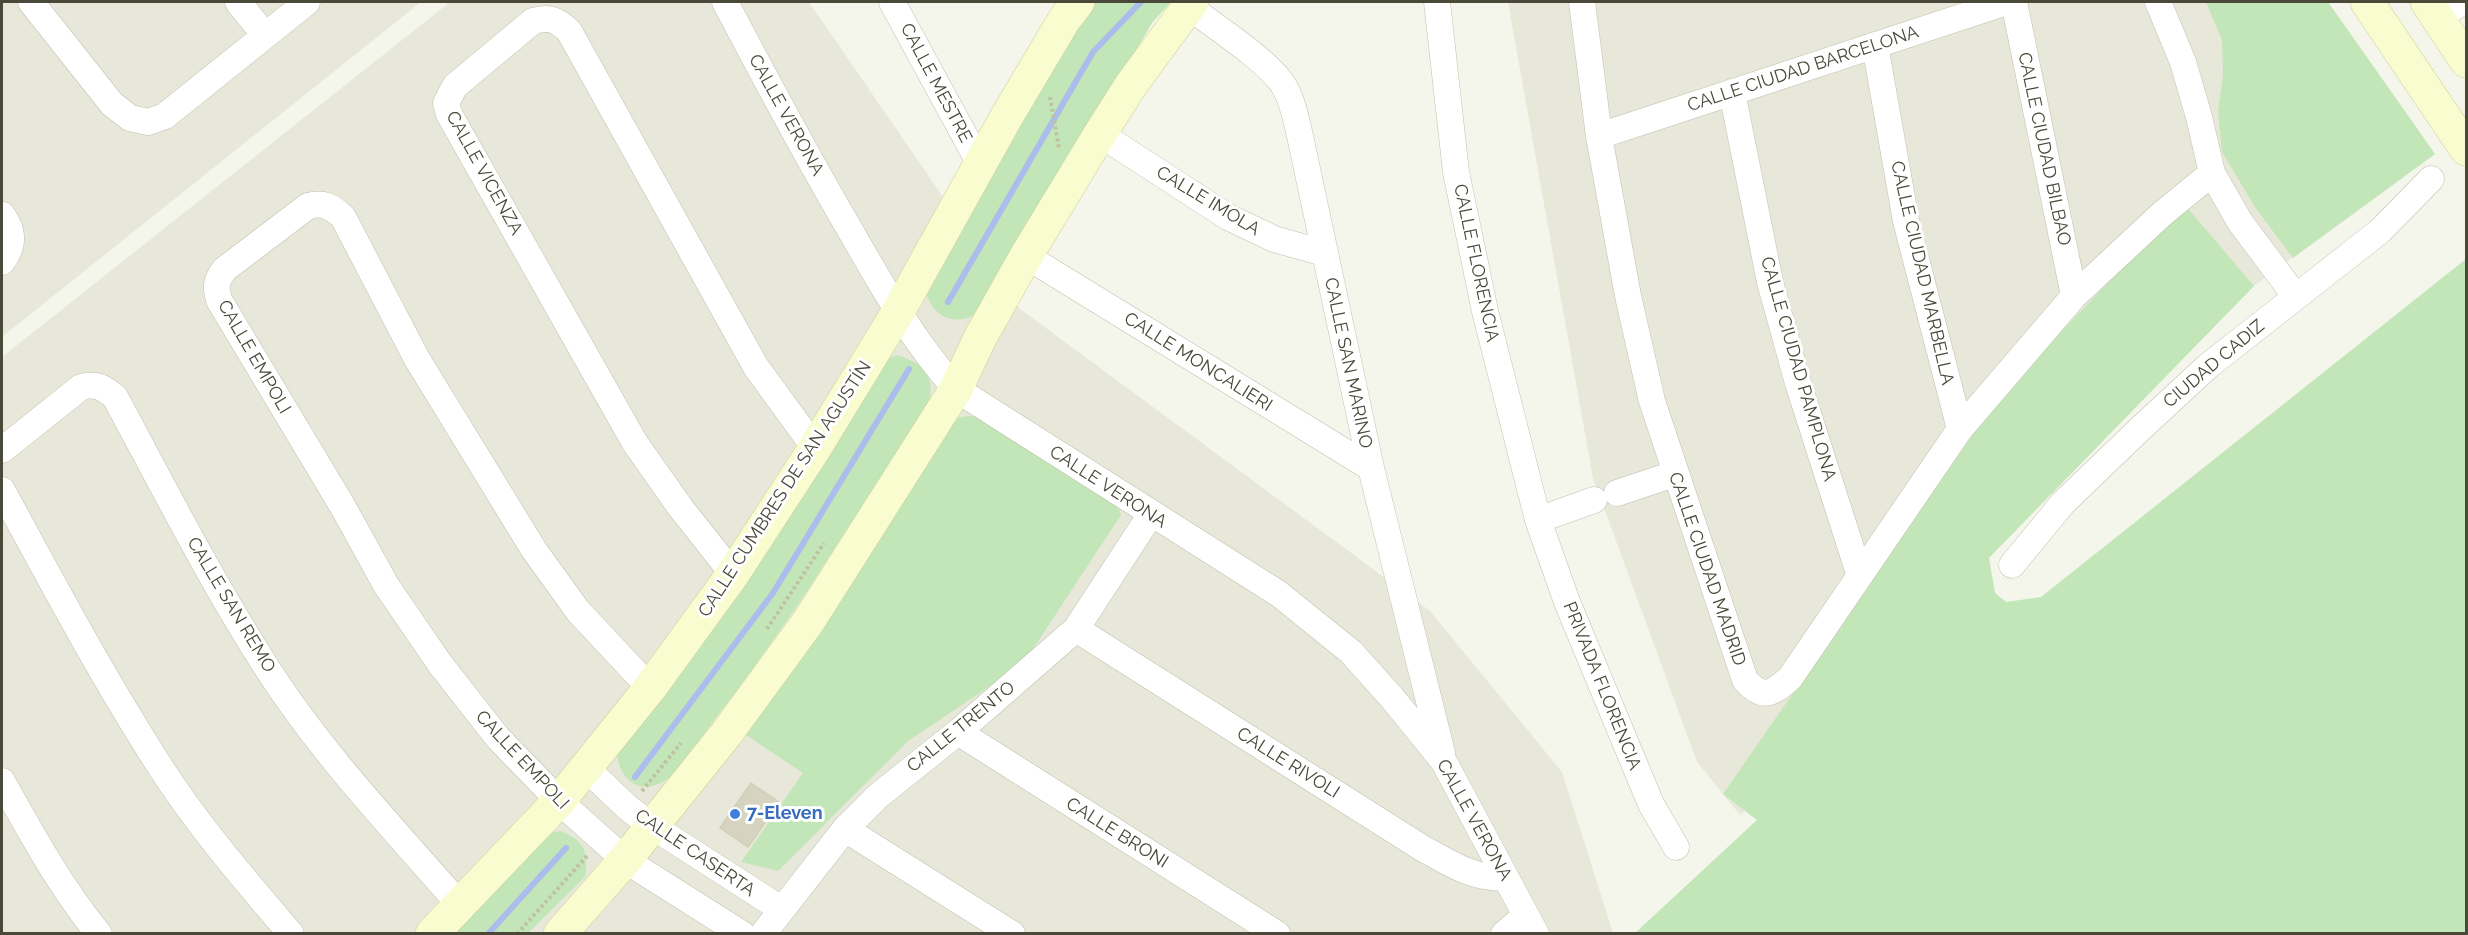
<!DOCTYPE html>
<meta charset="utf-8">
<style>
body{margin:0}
#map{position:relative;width:2468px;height:935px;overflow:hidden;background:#f4f5eb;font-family:Raleway,sans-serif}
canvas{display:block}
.frame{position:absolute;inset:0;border:3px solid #494839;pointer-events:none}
</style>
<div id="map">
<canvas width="2468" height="935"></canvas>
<div class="frame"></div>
</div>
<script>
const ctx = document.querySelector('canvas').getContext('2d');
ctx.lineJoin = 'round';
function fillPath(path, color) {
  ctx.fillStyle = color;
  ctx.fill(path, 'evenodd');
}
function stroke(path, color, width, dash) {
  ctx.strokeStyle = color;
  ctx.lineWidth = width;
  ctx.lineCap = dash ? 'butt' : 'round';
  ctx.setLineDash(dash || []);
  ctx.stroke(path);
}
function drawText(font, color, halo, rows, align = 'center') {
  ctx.font = font + ' Raleway,sans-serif';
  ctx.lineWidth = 6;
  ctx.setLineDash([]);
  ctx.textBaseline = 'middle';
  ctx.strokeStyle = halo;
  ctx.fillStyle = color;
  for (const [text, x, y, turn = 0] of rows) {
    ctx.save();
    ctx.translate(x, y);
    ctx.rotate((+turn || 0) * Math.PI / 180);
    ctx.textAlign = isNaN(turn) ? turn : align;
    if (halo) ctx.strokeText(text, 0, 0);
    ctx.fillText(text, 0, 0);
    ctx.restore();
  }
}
fillPath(new Path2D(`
 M2 2H421L2 337Z
 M450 2H809L1020 309 1430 611 1562 772 1613 933H2V357Z
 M1508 2H2328L2435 154 2244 293 1977 541 1986 618 1740 815 1697 762 1593 478Z`), '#e8e8da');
fillPath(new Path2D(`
 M1093 2H1171L1152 23 985 308C957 331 929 318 924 283Z
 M2206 2H2328L2435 154 2293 258 2255 207 2222 152 2218 111 2223 75 2222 40Z
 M2184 204 2254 286 1989 558 1995 593 2006 602 2041 597 2466 259V933L1634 934 1757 820 1723 794 1974 433 2031 363Z
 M897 355C923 363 934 374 930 401L801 600 747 677 672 775C648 797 620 787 617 753L885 360Z
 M978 415 1117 500 1121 515 1023 664 908 741 778 871 741 862 803 773 743 733 953 418Z
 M560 831C584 840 589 852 585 877L528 933 446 934 546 834Z`), '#c2e6b7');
stroke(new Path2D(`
 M948 302 1093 52 1141 2
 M635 777 773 593 909 369
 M488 934 566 848`), '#acbded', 6);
const building = new Path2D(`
 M751 783 779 802 748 847 720 828Z`);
fillPath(building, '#d6d4c1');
stroke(building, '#d0ceb5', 1.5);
const street = new Path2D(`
 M31 2 112 104 130 118 148 122 165 116 307 2
 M238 2 264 34
 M725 2C765 78 806 155 850 230 882 286 913 341 956 389L1279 594 1351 652 1393 699 1444 762 1536 934
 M892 2 980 164
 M1437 2 1456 172 1485 311 1538 520 1567 602 1651 804 1676 847
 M1582 2 1599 136 1628 296 1652 401 1745 680C1763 700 1772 694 1790 678L1960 429 2074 296 2162 214 2212 173
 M2014 2 2074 296
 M2158 2 2183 62 2199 117 2212 173 2240 222 2296 297
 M1188 6C1214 26 1264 58 1282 83 1292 98 1296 119 1300 136L1371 468 1442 753
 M2439 19 2461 2
 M1875 45 1906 221 1960 429
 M1732 92 1770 282 1798 383 1859 573
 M1100 134 1228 217 1274 239 1324 253
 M1599 136 2007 2
 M2 215C15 232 14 246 2 262
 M1026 256 1371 468
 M2 450 81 387C96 383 103 387 115 397 164 488 211 581 267 668 322 754 393 828 460 905
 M2 490C53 584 103 678 161 768 199 827 245 880 291 934
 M1617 493 1674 474
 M1538 520 1594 500
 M2012 565 2063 503 2140 429 2208 366 2380 231 2431 179
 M733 574 680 507 635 443 449 114 446 103 455 86 533 21C550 16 557 20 569 31L756 367 815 448
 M1076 629 1422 848C1452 864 1470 878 1506 878
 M650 688 578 611 534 550 417 359 343 217C331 206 323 202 308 206L225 269C216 280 215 287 219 300L343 507 386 585 440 664 498 738 559 801 625 860 742 934
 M958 732 1277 934
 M586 768 628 808 652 826 781 909
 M2 781C31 833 61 888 99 934
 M845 829 1012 934
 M763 934 845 829 878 796 958 732 1076 629 1151 514
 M1504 934 1526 915`);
const secondary = new Path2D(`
 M2367 2 2466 149
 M2427 2 2466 61
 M432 934 559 801 650 688 733 574 815 448 898 312 1007 116 1064 20 1078 2
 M560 934 625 860 726 734 808 622 956 389 980 338 1026 256 1100 134 1131 85 1192 2`);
stroke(street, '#c0c0ae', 27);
stroke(secondary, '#cccf9b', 34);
stroke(new Path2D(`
 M1050 97 1059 148
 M767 629 824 543
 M642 791 681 743
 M517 934 587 856`), '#c1c0a0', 4, [3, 3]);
stroke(street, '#fff', 26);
stroke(secondary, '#f8fcce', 33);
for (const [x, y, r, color] of [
 [735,814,6,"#3f7fe0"]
]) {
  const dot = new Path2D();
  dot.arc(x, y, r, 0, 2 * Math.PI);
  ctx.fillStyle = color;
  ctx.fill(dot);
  stroke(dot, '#fff', 2);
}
drawText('18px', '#494839', '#fff', [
 ["CALLE CIUDAD BARCELONA",1803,69,-18],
 ["CALLE MESTRE",936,83,62],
 ["CALLE VERONA",786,115,61],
 ["CALLE CIUDAD BILBAO",2044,149,78],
 ["CALLE VICENZA",484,173,61],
 ["CALLE IMOLA",1208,201,31],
 ["CALLE FLORENCIA",1476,263,78],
 ["CALLE CIUDAD MARBELLA",1922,273,77],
 ["CALLE EMPOLI",254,357,60],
 ["CALLE MONCALIERI",1198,362,32],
 ["CALLE SAN MARINO",1348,363,78],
 ["CIUDAD CADIZ",2214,364,-40],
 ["CALLE CIUDAD PAMPLONA",1798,369,74],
 ["CALLE VERONA",1108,487,33],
 ["CALLE CUMBRES DE SAN AGUSTÍN",785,489,-57],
 ["CALLE CIUDAD MADRID",1707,569,71],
 ["CALLE SAN REMO",231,605,59],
 ["PRIVADA FLORENCIA",1602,686,68],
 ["CALLE TRENTO",961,727,-39],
 ["CALLE EMPOLI",522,760,47],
 ["CALLE RIVOLI",1288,763,32],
 ["CALLE VERONA",1474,820,61],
 ["CALLE BRONI",1117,833,32],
 ["CALLE CASERTA",695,853,34]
]);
drawText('bold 18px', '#366cbe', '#fff', [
 ["7-Eleven",747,814]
], 'left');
</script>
